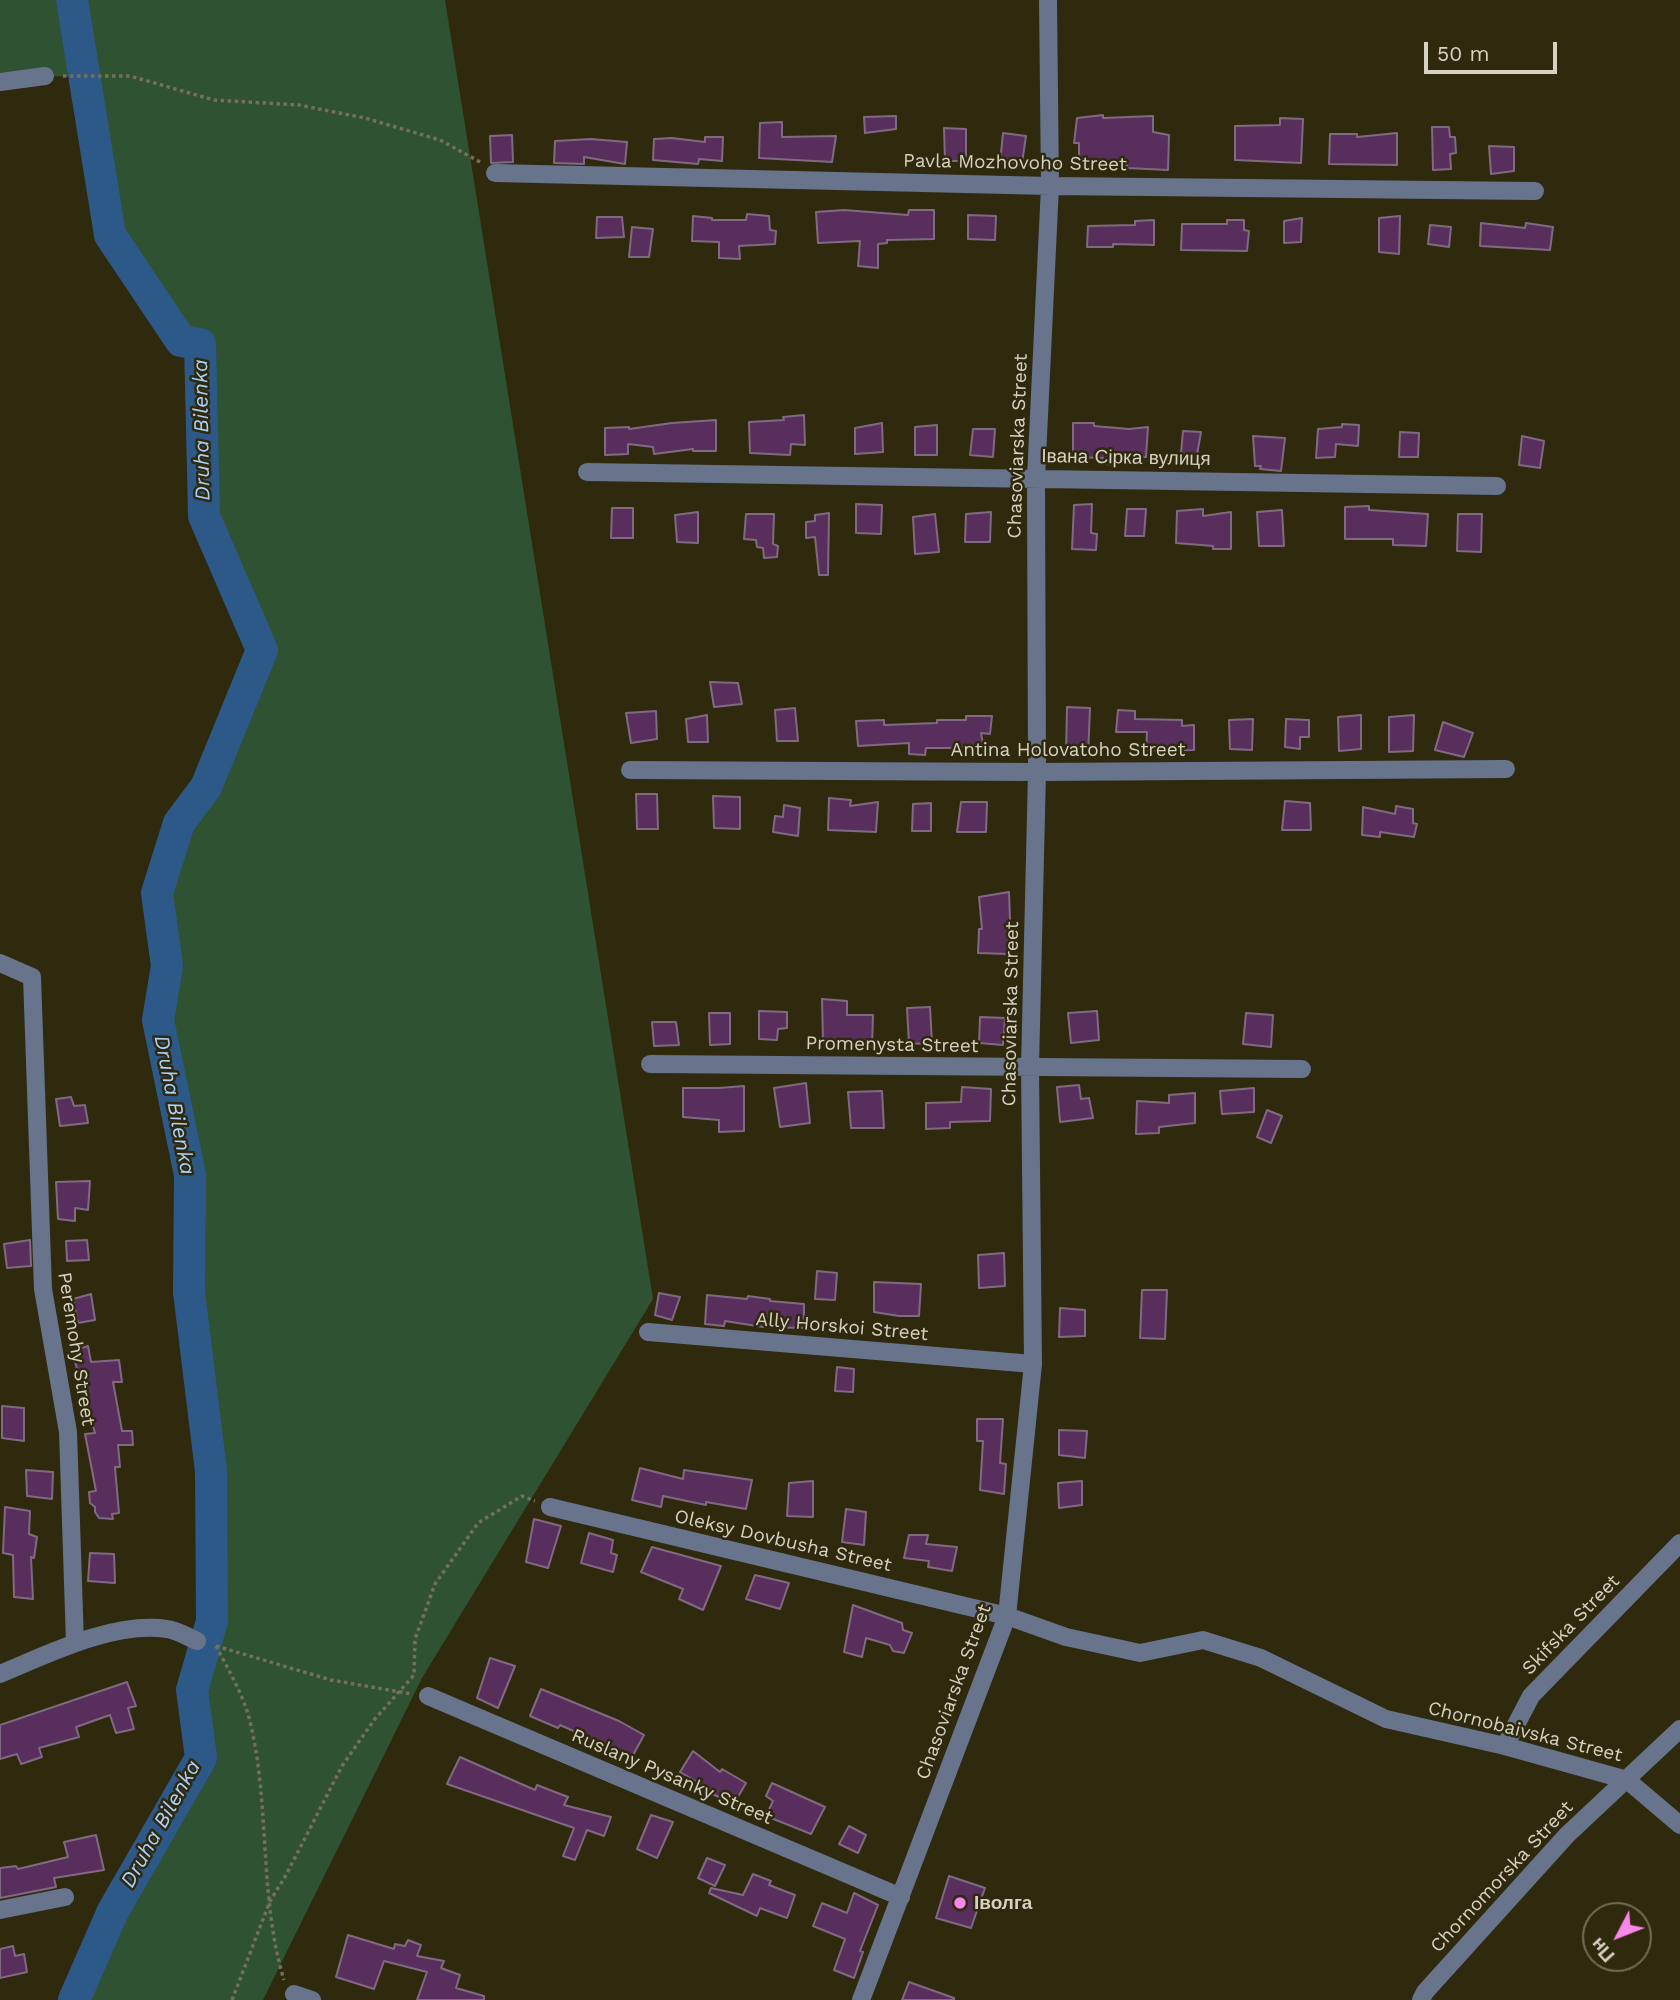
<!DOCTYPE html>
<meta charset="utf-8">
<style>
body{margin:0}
#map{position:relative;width:1680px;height:2000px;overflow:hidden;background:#2f290d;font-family:"Work Sans",sans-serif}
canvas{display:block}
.north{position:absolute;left:1582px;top:1902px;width:70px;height:70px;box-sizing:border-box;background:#2f290d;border:2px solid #726d55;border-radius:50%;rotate:228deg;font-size:19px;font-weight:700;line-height:28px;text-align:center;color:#d6d2c2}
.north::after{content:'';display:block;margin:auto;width:24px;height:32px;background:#f987e9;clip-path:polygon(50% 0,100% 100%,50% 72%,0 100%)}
.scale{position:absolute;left:1424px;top:42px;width:133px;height:32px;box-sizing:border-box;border:4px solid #d6d2c2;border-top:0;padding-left:9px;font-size:21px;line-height:24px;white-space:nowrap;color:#d6d2c2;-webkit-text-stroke:5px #2f290d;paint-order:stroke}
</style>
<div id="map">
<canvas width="1680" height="2000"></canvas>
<div class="north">Пн</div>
<div class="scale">50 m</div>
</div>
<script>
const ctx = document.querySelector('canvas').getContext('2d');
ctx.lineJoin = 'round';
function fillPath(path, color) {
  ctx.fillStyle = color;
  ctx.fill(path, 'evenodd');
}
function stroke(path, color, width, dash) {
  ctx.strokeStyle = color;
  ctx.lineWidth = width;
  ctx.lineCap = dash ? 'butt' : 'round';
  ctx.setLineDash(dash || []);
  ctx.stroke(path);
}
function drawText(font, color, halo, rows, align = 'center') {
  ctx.font = font + ' "Work Sans",sans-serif';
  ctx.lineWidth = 5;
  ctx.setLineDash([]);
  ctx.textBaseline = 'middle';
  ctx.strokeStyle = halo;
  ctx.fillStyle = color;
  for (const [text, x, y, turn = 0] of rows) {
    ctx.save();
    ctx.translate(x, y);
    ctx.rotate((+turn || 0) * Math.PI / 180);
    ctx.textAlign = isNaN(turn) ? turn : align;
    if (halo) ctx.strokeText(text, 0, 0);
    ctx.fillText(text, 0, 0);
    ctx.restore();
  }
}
fillPath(new Path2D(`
 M0 0H445L653 1299 422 1678 263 2000H74L113 1911 201 1758 192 1690 212 1621 211 1471 189 1292 190 1175 158 1020 167 966 157 893 179 823 206 787 262 650 204 516 200 345 181 341 110 235 84 77 45 76 0 82Z`), '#2f5232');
stroke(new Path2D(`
 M72 0 110 235 181 341 200 344 204 516 262 650 206 787 179 823 157 893 167 966 158 1020 190 1175 189 1292 211 1471 212 1621 192 1690 201 1758 113 1911 74 2000`), '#2d5988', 32);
const building = new Path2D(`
 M1103 115V118L1153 116V132L1169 135 1168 170 1127 168V165L1079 161V143H1074L1077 118Z
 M896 116V129L865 133 864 117Z
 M1280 118 1303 119 1301 163 1235 160V126L1280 125Z
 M782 122V137L836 136 832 162 759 158 760 123Z
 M1432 127H1449L1450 137H1455L1456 153 1450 154 1451 169 1433 170Z
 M944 128 966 129V161H945Z
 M1003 133 1026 136 1022 163H1000Z
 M1397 133V165L1329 164 1330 134H1357V137Z
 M512 135 513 162 491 163 490 136Z
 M705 137H723L722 161 699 159 698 164 653 160 654 139 672 138 705 142Z
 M591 139 627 142 625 164 584 157V164L554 163 555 141Z
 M1489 146 1514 147V171L1491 174Z
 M844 210 908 215 909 210H934V239L887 240V243L878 244V268L858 266 860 241 818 243 816 212Z
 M747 214 769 216 770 230 776 231 775 244 739 246 740 259 719 258V242L692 241 693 216 712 218V220H746Z
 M968 215 996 216 995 240 968 239Z
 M1400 216 1399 254 1379 252V218Z
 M597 217H622L624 237 596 238Z
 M1302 218 1301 242 1284 243V221Z
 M1154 220V245L1113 244V247H1087L1088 226 1135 225V221Z
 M1227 220H1244V230L1249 231 1247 251 1181 250 1182 224H1227Z
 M1481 223 1525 228 1526 223 1553 227 1550 250 1480 246Z
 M1430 225 1451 227 1449 247 1428 244Z
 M632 227 653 229 649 257H629Z
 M804 415 805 445 791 444 790 455 750 453 749 422 784 420 783 417Z
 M716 420V451H693V449L654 454 653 447 628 444V454L605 455V428L629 427V429L672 423Z
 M882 423 883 452 855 454V428Z
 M1073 423H1094V426L1129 429 1148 427 1146 457 1118 458 1117 466 1102 463 1103 458 1073 457Z
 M1342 424 1359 425 1358 446 1336 444 1335 457 1316 458 1318 429 1342 427Z
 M937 425V455H915V427Z
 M973 429H995L993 457 970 455Z
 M1183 431 1201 432 1197 455 1181 453Z
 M1400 432 1419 433 1418 457H1399Z
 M1253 436 1285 438 1281 471 1260 469 1261 466H1255Z
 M1522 436 1544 441 1540 468 1519 465Z
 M856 504 882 505 881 534 856 533Z
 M1092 504 1091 533 1097 534 1096 550 1072 549 1074 505Z
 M1369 506V510L1428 514 1426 546 1393 545V539H1345V507Z
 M612 508H633V538H611Z
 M1127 509H1146L1144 536H1125Z
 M1203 509V516L1231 512V549H1213V546L1176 543 1177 511Z
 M1282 510 1284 546H1259L1257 512Z
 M698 512V543L677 542 675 515Z
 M991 512 990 542H965L966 514Z
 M829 513 828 575H819L815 537 806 538V522L815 521V515Z
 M746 514H774L773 544 778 546 777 557 764 558 763 548 757 547 756 540 744 539Z
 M935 514 939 552 915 554 913 517Z
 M1458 514H1482L1481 552 1457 551Z
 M710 682 738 683 742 704 714 707Z
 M1067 707 1090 708 1088 756 1066 752Z
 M795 708 798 741H777L775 710Z
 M1118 710 1135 711V719L1182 720V726L1194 725V750L1146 751 1147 732H1116Z
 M656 711 657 739 631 743 626 713Z
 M707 715 708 742H688L686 719Z
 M1361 715V749L1339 751 1338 717Z
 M1414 715 1413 751 1389 752V717Z
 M966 716H992L990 734 981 733 983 744 955 748H926L925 755 909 754V743L858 746 856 721 884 720V725L937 723V720H966Z
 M1253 719 1252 750 1230 749 1229 720Z
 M1286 719 1309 720V737H1300V749L1285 747Z
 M1443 722 1473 733 1464 757 1435 750Z
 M636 794H657L658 829H637Z
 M713 796 740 797V829L714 828Z
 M829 798 851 800 850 806 878 802 876 832 828 830Z
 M1285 801 1310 803 1311 830H1282Z
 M961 802H987L986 832H957Z
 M931 803V831H912L913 804Z
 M784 805 800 808 798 836 773 832 775 816 783 817Z
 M1396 806 1413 809V823L1417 824 1414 837 1380 832V837L1362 835 1363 807 1395 814Z
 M1009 892 1010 920 1008 954 978 953 979 929H982L979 897Z
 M822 999 847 1001V1015H873L872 1047 853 1046V1043L823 1042Z
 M930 1007 932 1043 909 1044 907 1008Z
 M759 1011 787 1012V1028L778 1029 777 1040 759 1039Z
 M1097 1011 1099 1040 1071 1043 1068 1013Z
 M709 1013H730V1044L710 1045Z
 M1246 1013 1273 1015 1271 1047 1243 1044Z
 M980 1017 1005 1018 1003 1045 979 1043Z
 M652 1022H676L679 1045 654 1046Z
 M806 1083 810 1123 780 1127 774 1088Z
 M1079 1085 1081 1099 1089 1098 1093 1118 1060 1122 1057 1087Z
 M744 1086V1131L719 1132V1120L683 1117V1088H719Z
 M962 1087 991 1089 990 1121 950 1122V1128L926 1129V1103L961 1102Z
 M1254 1088V1112L1222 1114 1220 1091Z
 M882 1091 884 1128H851L848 1092Z
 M1195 1093V1123L1159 1127V1133L1136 1134 1137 1101 1169 1103V1095Z
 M71 1097 74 1106 85 1105 88 1123 60 1126 56 1099Z
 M1267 1110 1282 1116 1271 1143 1257 1137Z
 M90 1181 88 1210 75 1208V1221L58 1219 56 1182Z
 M30 1240 31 1266 7 1268 4 1244Z
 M87 1240 89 1260 67 1261 66 1241Z
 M1004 1253 1005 1286 979 1288 978 1255Z
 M817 1271 837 1273 835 1300 815 1299Z
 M874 1282 921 1284 919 1316H899L874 1312Z
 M1142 1290H1167L1165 1339 1140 1338Z
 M659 1293 680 1297 672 1320 655 1315Z
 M91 1294 95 1320 78 1323 73 1299Z
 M707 1295 747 1299 748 1296 770 1299V1301L804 1304V1328L763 1327 725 1321 724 1326 705 1324Z
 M1060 1308 1085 1310V1336L1059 1337Z
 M88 1346 91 1362 119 1360 122 1382H113L122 1431H132L133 1445H118L120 1467H115L119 1513 112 1514 113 1519 99 1518 95 1512V1507L90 1503 89 1492 96 1491 85 1434 95 1433 72 1351Z
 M837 1367 854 1369 853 1392 835 1391Z
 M2 1406 24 1408V1441L2 1438Z
 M977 1419H1003L1000 1463 1006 1464 1004 1494 980 1490 983 1441H977Z
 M1059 1430 1087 1431 1085 1458 1059 1455Z
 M640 1468 683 1479 684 1470 752 1480 746 1509 706 1502V1505L663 1496 661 1507 632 1500Z
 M26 1470 53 1472 52 1499 27 1496Z
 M813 1481V1517L787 1516 789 1483Z
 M1082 1481V1505L1059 1508 1058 1483Z
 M5 1507 30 1511 29 1534 37 1537 34 1558 31 1557 33 1599 14 1597 13 1555 3 1553Z
 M846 1509 866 1512 864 1545 842 1542Z
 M534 1519 561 1526 548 1568 526 1562Z
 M589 1533 613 1540 611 1553 617 1555 613 1572 581 1563Z
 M909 1535H928L926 1544 957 1547 952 1571 928 1567 929 1561 904 1558Z
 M652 1547 721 1566 703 1610 679 1599 683 1589 641 1572Z
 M90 1553 114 1554 115 1583 88 1581Z
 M755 1575 789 1583 780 1609 746 1599Z
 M853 1605 902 1623 903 1630 912 1633 904 1653 893 1651 890 1645 866 1638 862 1657 844 1652Z
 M490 1658 515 1666 498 1708 477 1698Z
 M127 1682 136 1706 128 1708 134 1729 116 1733 110 1715 76 1727 79 1737 39 1748 42 1757 21 1764 17 1754 0 1759V1725Z
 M541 1689 619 1721 644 1735 632 1757 560 1725 558 1728 530 1716Z
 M693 1751 720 1772 722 1769 746 1783 734 1804 710 1793 711 1790 680 1772Z
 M460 1757 535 1790 537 1785 568 1797 564 1805 611 1817 604 1836 587 1830 575 1860 563 1856 574 1828 447 1784Z
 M772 1783 825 1807 811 1834 766 1816 773 1801 766 1796Z
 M651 1815 673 1822 657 1858 637 1849Z
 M849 1826 866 1835 858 1853 839 1844Z
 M96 1835 104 1870 54 1878 56 1887 0 1898V1868L16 1866 18 1869 68 1857 64 1842Z
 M707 1858 725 1865 715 1886 698 1878Z
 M753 1874 771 1881 769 1885 795 1895 787 1918 760 1908 757 1916 709 1893 711 1888 743 1895Z
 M949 1876 985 1888 971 1928 936 1918Z
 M854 1893 878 1905 860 1951 863 1952 854 1978 834 1970 845 1939 813 1926 822 1903 847 1913Z
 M348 1935 394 1949 395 1944 405 1946 408 1940 421 1945 417 1956 444 1961 441 1968 460 1975 456 1988 484 1996V2000H417L427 1972 384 1961 374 1989 336 1977Z
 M13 1946 15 1956 24 1954 27 1972 0 1978V1949Z
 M909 1982 954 1998V2000H902Z`);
fillPath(building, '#582e5c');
stroke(building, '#806a81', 2);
stroke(new Path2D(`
 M63 76H130L214 100 299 105 365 118 440 140 482 163
 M216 1646C227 1667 241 1691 248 1714 271 1798 258 1895 284 1980
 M216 1646 331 1680 412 1694
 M232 2000 270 1901 285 1877 342 1766 374 1720 414 1675 415 1639 435 1584 478 1523 522 1496 535 1501`), '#757059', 3.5, [3.5, 3.5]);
stroke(new Path2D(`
 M0 82 45 76
 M495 173 1050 186 1535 191
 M587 472 1497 486
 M630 770 1037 772 1506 769
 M0 963 32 977 43 1289 68 1432 75 1643
 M650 1064 1302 1069
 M648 1332 1033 1364
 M550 1507 1007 1616 1066 1637 1140 1653 1203 1640 1261 1658 1386 1719 1505 1746 1627 1780 1680 1825
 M0 1674C48 1654 114 1621 167 1629 177 1630 188 1637 197 1641
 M428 1696 901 1897
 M1505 1746 1531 1696 1680 1543
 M0 1910 65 1897
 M294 1994 312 2000
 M861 2000 1007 1616 1033 1364 1030 1067 1037 772 1036 478 1050 186 1048 0
 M1421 2000 1425 1992 1567 1835 1680 1729`), '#67748c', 18);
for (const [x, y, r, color] of [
 [960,1903,7,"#f987e9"]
]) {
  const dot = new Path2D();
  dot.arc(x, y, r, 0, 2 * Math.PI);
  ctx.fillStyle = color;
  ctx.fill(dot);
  stroke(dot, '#2f290d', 2.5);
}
drawText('19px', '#d6d2c2', '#2f290d', [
 ["Pavla Mozhovoho Street",1015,163,1],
 ["Chasoviarska Street",1018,446,-88],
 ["Івана Сірка вулиця",1126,458,1],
 ["Antina Holovatoho Street",1068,750],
 ["Chasoviarska Street",1011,1014,-89],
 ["Promenysta Street",892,1045,1],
 ["Ally Horskoi Street",842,1327,5],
 ["Peremohy Street",76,1349,81],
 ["Oleksy Dovbusha Street",783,1541,13],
 ["Skifska Street",1571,1625,-46],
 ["Chasoviarska Street",954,1692,-70],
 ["Chornobaivska Street",1525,1732,14],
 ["Ruslany Pysanky Street",672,1777,23],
 ["Chornomorska Street",1502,1877,-47]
]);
drawText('bold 19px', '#d6d2c2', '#2f290d', [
 ["Іволга",974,1903]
], 'left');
drawText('italic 21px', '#aad0fb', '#2f290d', [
 ["Druha Bilenka",202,430,-91],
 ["Druha Bilenka",174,1105,79],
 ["Druha Bilenka",161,1824,-61]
]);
</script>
